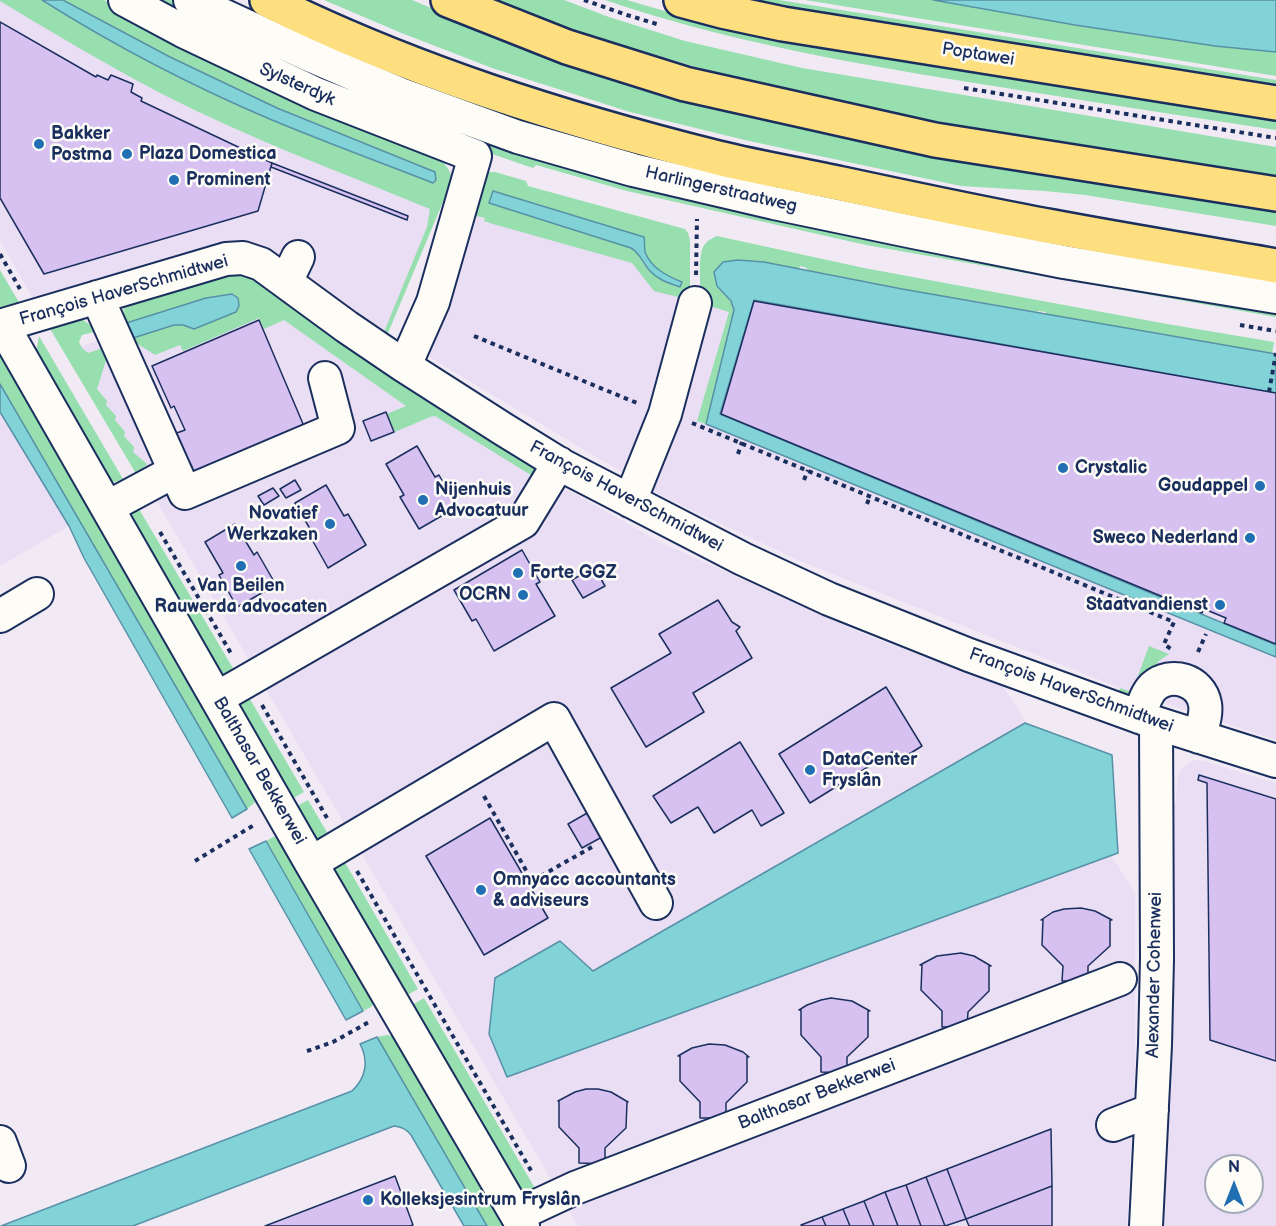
<!DOCTYPE html>
<meta charset="utf-8">
<style>
body{margin:0}
#map{position:relative;width:1276px;height:1226px;overflow:hidden;background:#f1eaf5;font-family:"Balsamiq Sans",sans-serif}
canvas{display:block}
.north{position:absolute;left:1204px;top:1154px;width:60px;height:60px;box-sizing:border-box;background:#fdfcf7;border:2px solid #a3aaba;border-radius:50%;rotate:0deg;font-size:16px;font-weight:700;line-height:24px;text-align:center;color:#1b2f5e}
.north::after{content:'';display:block;margin:auto;width:21px;height:27px;background:#1f6fb2;clip-path:polygon(50% 0,100% 100%,50% 72%,0 100%)}
</style>
<div id="map">
<canvas width="1276" height="1226"></canvas>
<div class="north">N</div>
</div>
<script>
const ctx = document.querySelector('canvas').getContext('2d');
ctx.lineJoin = 'round';
function fillPath(path, color) {
  ctx.fillStyle = color;
  ctx.fill(path, 'evenodd');
}
function stroke(path, color, width, dash) {
  ctx.strokeStyle = color;
  ctx.lineWidth = width;
  ctx.lineCap = dash ? 'butt' : 'round';
  ctx.setLineDash(dash || []);
  ctx.stroke(path);
}
function drawText(font, color, halo, rows, align = 'center') {
  ctx.font = font + ' "Balsamiq Sans",sans-serif';
  ctx.lineWidth = 5;
  ctx.setLineDash([]);
  ctx.textBaseline = 'middle';
  ctx.strokeStyle = halo;
  ctx.fillStyle = color;
  for (const [text, x, y, turn = 0] of rows) {
    ctx.save();
    ctx.translate(x, y);
    ctx.rotate((+turn || 0) * Math.PI / 180);
    ctx.textAlign = isNaN(turn) ? turn : align;
    if (halo) ctx.strokeText(text, 0, 0);
    ctx.fillText(text, 0, 0);
    ctx.restore();
  }
}
fillPath(new Path2D(`
 M0 0 438 206 387 331 349 309 279 256 259 247 34 300 0 241Z
 M471 215 636 259 686 293 684 301 711 283 1276 376V740L1130 692 800 561 662 496 429 357 436 329Z
 M261 291 527 467 662 543 866 635 1003 686 1135 893V1066L1127 1226H578L174 531 68 350Z
 M0 412 69 526 0 566Z
 M1194 760 1204 761 1276 783V1226H1162L1168 1146 1173 1028 1169 803 1176 802 1177 779 1181 770 1187 764ZM1216 1166H1252V1202H1216Z`), '#e9def4');
fillPath(new Path2D(`
 M0 0H42L68 16 161 68 435 172 277 108 170 57 63 0H104L180 41 438 157C448 166 455 177 452 191L448 190 388 333 384 332 427 227 430 209C340 172 248 138 162 94 107 65 53 33 0 1Z
 M149 0H177L396 101 1276 307V317L866 245 627 191 536 165 533 168 492 154V151L391 113Z
 M324 0H412L436 10 1276 208V226L1085 195 1045 191 961 186 749 141 630 112 492 68 399 32Z
 M492 0H564L609 17 685 41 802 68 1276 147V176L983 130 873 110 802 95 696 67 576 31Z
 M605 0H627L685 17 1276 120V130C1171 114 1067 98 962 81 840 61 722 40 605 0Z
 M744 0H779L1276 80V88Z
 M805 0H933L1075 25 1215 46 1276 52V76Z
 M490 172H495L526 181 528 186 685 229 688 233 690 240V300L654 291 632 263 493 224 484 221 485 218 471 215 486 173ZM493 192 644 237C644 241 644 244 644 247 645 261 659 271 669 277 665 276 659 275 654 274 644 269 641 254 631 248L490 203Z
 M717 236 864 268 1167 324 1274 342 1272 354 1045 314 1046 312 1038 311V312L902 289 807 270V268L800 266 799 269C774 264 749 258 723 262L714 272C715 276 715 282 717 286 724 298 735 299 734 315L706 424 697 421 729 312 700 303C702 289 696 255 705 244 708 240 713 238 717 236Z
 M0 270 20 304 0 309Z
 M239 273 251 276 533 463 537 471 539 480 435 416 430 417 395 432 387 414 406 406 284 320 264 329 259 318 183 351 180 345 155 355 130 339 174 325H183L232 294 206 298 123 324 124 304 228 274Z
 M79 317 98 331 82 335 79 342 82 348 88 353 106 347 107 357 97 389 107 401 106 405 116 416 115 420 125 432 124 436 134 447 133 452 147 464C144 468 140 471 135 472L49 327Z
 M39 336 123 479C116 482 113 484 108 478L36 352Z
 M0 356 6 361 259 799 247 809 0 384Z
 M136 504 237 675 225 676 218 671 129 519V512Z
 M1149 646 1169 654 1159 661 1130 696 1119 692 1120 688 1132 692Z
 M247 694 304 792 292 799 241 710V701Z
 M308 800 328 834V837L319 842 317 841 297 806Z
 M281 836 376 1001 371 1007 363 1011 266 841 273 837Z
 M343 859 418 989 406 996 331 866Z
 M424 998 536 1190 527 1193 520 1191 412 1005Z
 M387 1035 397 1037 507 1226H487L377 1037Z`), '#97dfae');
const water = new Path2D(`
 M42 0H63L170 57 277 108 435 172 436 180 433 183C379 162 325 142 272 120 192 86 115 46 42 0Z
 M933 0H1276V52L1215 46 1075 25Z
 M493 191 644 237C645 242 644 247 645 252 651 268 667 276 682 282L680 287C669 283 658 280 650 271 643 263 640 253 631 248L489 203Z
 M738 260 764 262 902 289 1276 354V393L754 300 720 414 1276 645V657L706 424 734 310 731 301 717 286 714 272 723 262Z
 M232 294 238 298 239 306 236 312 194 329 183 325H174L130 339 123 324 206 298Z
 M0 384 247 809 232 818 84 558 69 526 0 412Z
 M1025 723 1112 755 1118 853 507 1077 489 1034 495 978 560 941 593 971Z
 M266 841 363 1011 346 1020 249 849Z
 M377 1037 487 1226H464L411 1135C406 1129 402 1127 394 1126L133 1226H1L352 1091C366 1078 369 1061 360 1044Z`);
fillPath(water, '#81d3d8');
stroke(water, '#5891a7', 1.5);
const building = new Path2D(`
 M0 22 96 77 97 75 108 80 111 75 133 84 131 92 142 98 141 101 272 163 258 211 44 274 0 198Z
 M272 163 408 216 407 220 271 167Z
 M754 301 1276 393V644L1224 623 1226 618 1204 609 1202 613 721 414Z
 M259 320 306 431 196 478 171 435 185 430 174 406 171 408 152 366Z
 M386 412 394 432 371 441 363 421Z
 M417 446 435 477 439 475 457 507 419 529 400 497 404 495 386 464Z
 M295 480 301 490 286 498 280 489Z
 M326 485 344 516 348 514 366 545 328 568 310 536 313 534 295 503Z
 M273 488 279 496 264 505 258 496Z
 M235 524 254 555 257 552 276 585 237 607 219 575 223 573 205 542Z
 M522 550 540 582 536 584 555 616 494 651 476 619 472 621 454 590Z
 M594 567 605 586 583 598 572 580Z
 M718 600 732 622 740 627 736 631 752 658 693 693 704 712 646 747 611 688 671 653 659 634Z
 M886 687 922 746 898 761 892 752 810 803 779 754Z
 M740 742 784 813 761 826 752 810 714 833 698 807 671 823 653 796Z
 M1199 775 1276 799V1061L1210 1040 1207 783 1198 780Z
 M589 812 602 837 582 848 568 824Z
 M490 818 548 918 484 955 426 856Z
 M1081 908 1095 911 1112 920H1110V946L1088 966V981H1062L1063 966 1042 945 1043 919 1041 920 1053 912 1064 909Z
 M961 953 974 956 991 966H989V991L968 1012 967 1027H942V1011L921 990 922 965H920L937 956Z
 M831 998 852 1001 870 1011H868V1037L847 1057V1073L821 1072V1057L801 1035V1010H799L807 1005 821 1000Z
 M709 1044 725 1045 743 1052 749 1057 747 1056V1082L726 1103V1118H700V1102L680 1081V1056H678L692 1048Z
 M586 1089H598L611 1092 628 1102H627L626 1128 605 1148V1164L579 1163V1148L559 1127V1101H558L575 1092Z
 M1051 1129 1052 1186 966 1219 947 1169Z
 M947 1169 966 1219 945 1226 926 1177Z
 M395 1176 413 1225 410 1226H265Z
 M926 1177 945 1226H921L906 1185Z
 M906 1185 921 1226H898L885 1192Z
 M1052 1186V1226H969L966 1219Z
 M885 1192 898 1226H874L864 1201Z
 M864 1201 874 1226H850L843 1209Z
 M843 1209 850 1226H826L822 1217Z
 M822 1217 826 1226H802L801 1225Z`);
fillPath(building, '#d6c1f1');
stroke(building, '#1b2f5e', 1.5);
const minor = new Path2D(`
 M125 0 183 31 316 94 475 156 433 302 410 354 403 365
 M190 0 307 54 400 94 518 137 633 170 774 203 913 232 1064 262 1276 297
 M286 282 298 257
 M97 297 175 471 108 507
 M0 326 226 259 243 258 261 264 347 327 403 365 503 429 563 466 743 559 829 599 969 655 1156 723 1276 761
 M3 326 311 863 523 1226
 M175 471 185 493 338 428 325 378
 M630 501 665 414 695 303
 M0 616 37 594
 M217 698 523 522 559 463
 M1139 717C1143 707 1145 695 1153 687 1171 671 1201 680 1205 704 1207 715 1202 727 1199 737
 M311 863 554 719 656 903
 M1113 1125 1152 1110
 M0 1142 9 1166
 M517 1215 575 1188 1120 979
 M1146 1226 1155 1045 1157 959 1156 723`);
const major = new Path2D(`
 M267 0C410 71 563 119 718 158 759 168 800 175 842 184 912 199 982 214 1053 227 1127 241 1202 253 1276 266
 M448 0 567 47 685 84 935 140 1276 194
 M681 0 722 11 783 24 1276 103`);
stroke(minor, '#1b2f5e', 36);
stroke(major, '#1b2f5e', 38);
stroke(new Path2D(`
 M584 0 627 15 660 25
 M964 88 1276 138
 M0 254 20 289
 M696 275 697 219
 M1240 325 1276 331
 M474 336 637 403
 M1269 392 1276 353
 M692 423 1174 622 1164 644 1171 649
 M738 454 742 442
 M804 480 808 470
 M867 504 870 496
 M160 532 232 655
 M1198 652 1206 634
 M262 705 327 818
 M484 796 532 881 592 847
 M195 861 254 825
 M357 871 533 1174
 M307 1051 333 1042 369 1022`), '#1b2f5e', 4, [4.5, 4.5]);
stroke(minor, '#fdfcf7', 32);
stroke(major, '#fedf80', 33);
for (const [x, y, r, color] of [
 [39,144,6,"#1f6fb2"],
 [127,154,6,"#1f6fb2"],
 [174,180,6,"#1f6fb2"],
 [1063,468,6,"#1f6fb2"],
 [1260,486,6,"#1f6fb2"],
 [423,500,6,"#1f6fb2"],
 [330,524,6,"#1f6fb2"],
 [1250,538,6,"#1f6fb2"],
 [241,566,6,"#1f6fb2"],
 [518,573,6,"#1f6fb2"],
 [523,595,6,"#1f6fb2"],
 [1220,605,6,"#1f6fb2"],
 [810,770,6,"#1f6fb2"],
 [481,890,6,"#1f6fb2"],
 [368,1200,6,"#1f6fb2"]
]) {
  const dot = new Path2D();
  dot.arc(x, y, r, 0, 2 * Math.PI);
  ctx.fillStyle = color;
  ctx.fill(dot);
  stroke(dot, '#fdfcf7', 2);
}
drawText('18px', '#1b2f5e', '#fdfcf7', [
 ["Poptawei",978,55,9],
 ["Sylsterdyk",297,85,24],
 ["Harlingerstraatweg",721,190,13],
 ["François HaverSchmidtwei",124,291,-16],
 ["François HaverSchmidtwei",626,497,28],
 ["François HaverSchmidtwei",1071,691,20],
 ["Balthasar Bekkerwei",259,771,60],
 ["Alexander Cohenwei",1155,975,-89],
 ["Balthasar Bekkerwei",817,1095,-21]
]);
drawText('bold 18px', '#1b2f5e', '#fdfcf7', [
 ["Bakker",51,134],
 ["Postma",51,155],
 ["Plaza Domestica",139,154],
 ["Prominent",186,180],
 ["Crystalic",1075,468],
 ["Goudappel",1248,486,"right"],
 ["Nijenhuis",435,490],
 ["Advocatuur",435,511],
 ["Novatief",318,514,"right"],
 ["Werkzaken",318,535,"right"],
 ["Sweco Nederland",1238,538,"right"],
 ["Forte GGZ",530,573],
 ["Van Beilen",241,586,"center"],
 ["Rauwerda advocaten",241,607,"center"],
 ["OCRN",511,595,"right"],
 ["Staatvandienst",1208,605,"right"],
 ["DataCenter",822,760],
 ["Fryslân",822,781],
 ["Omnyacc accountants",493,880],
 ["& adviseurs",493,901],
 ["Kolleksjesintrum Fryslân",380,1200]
], 'left');
</script>
